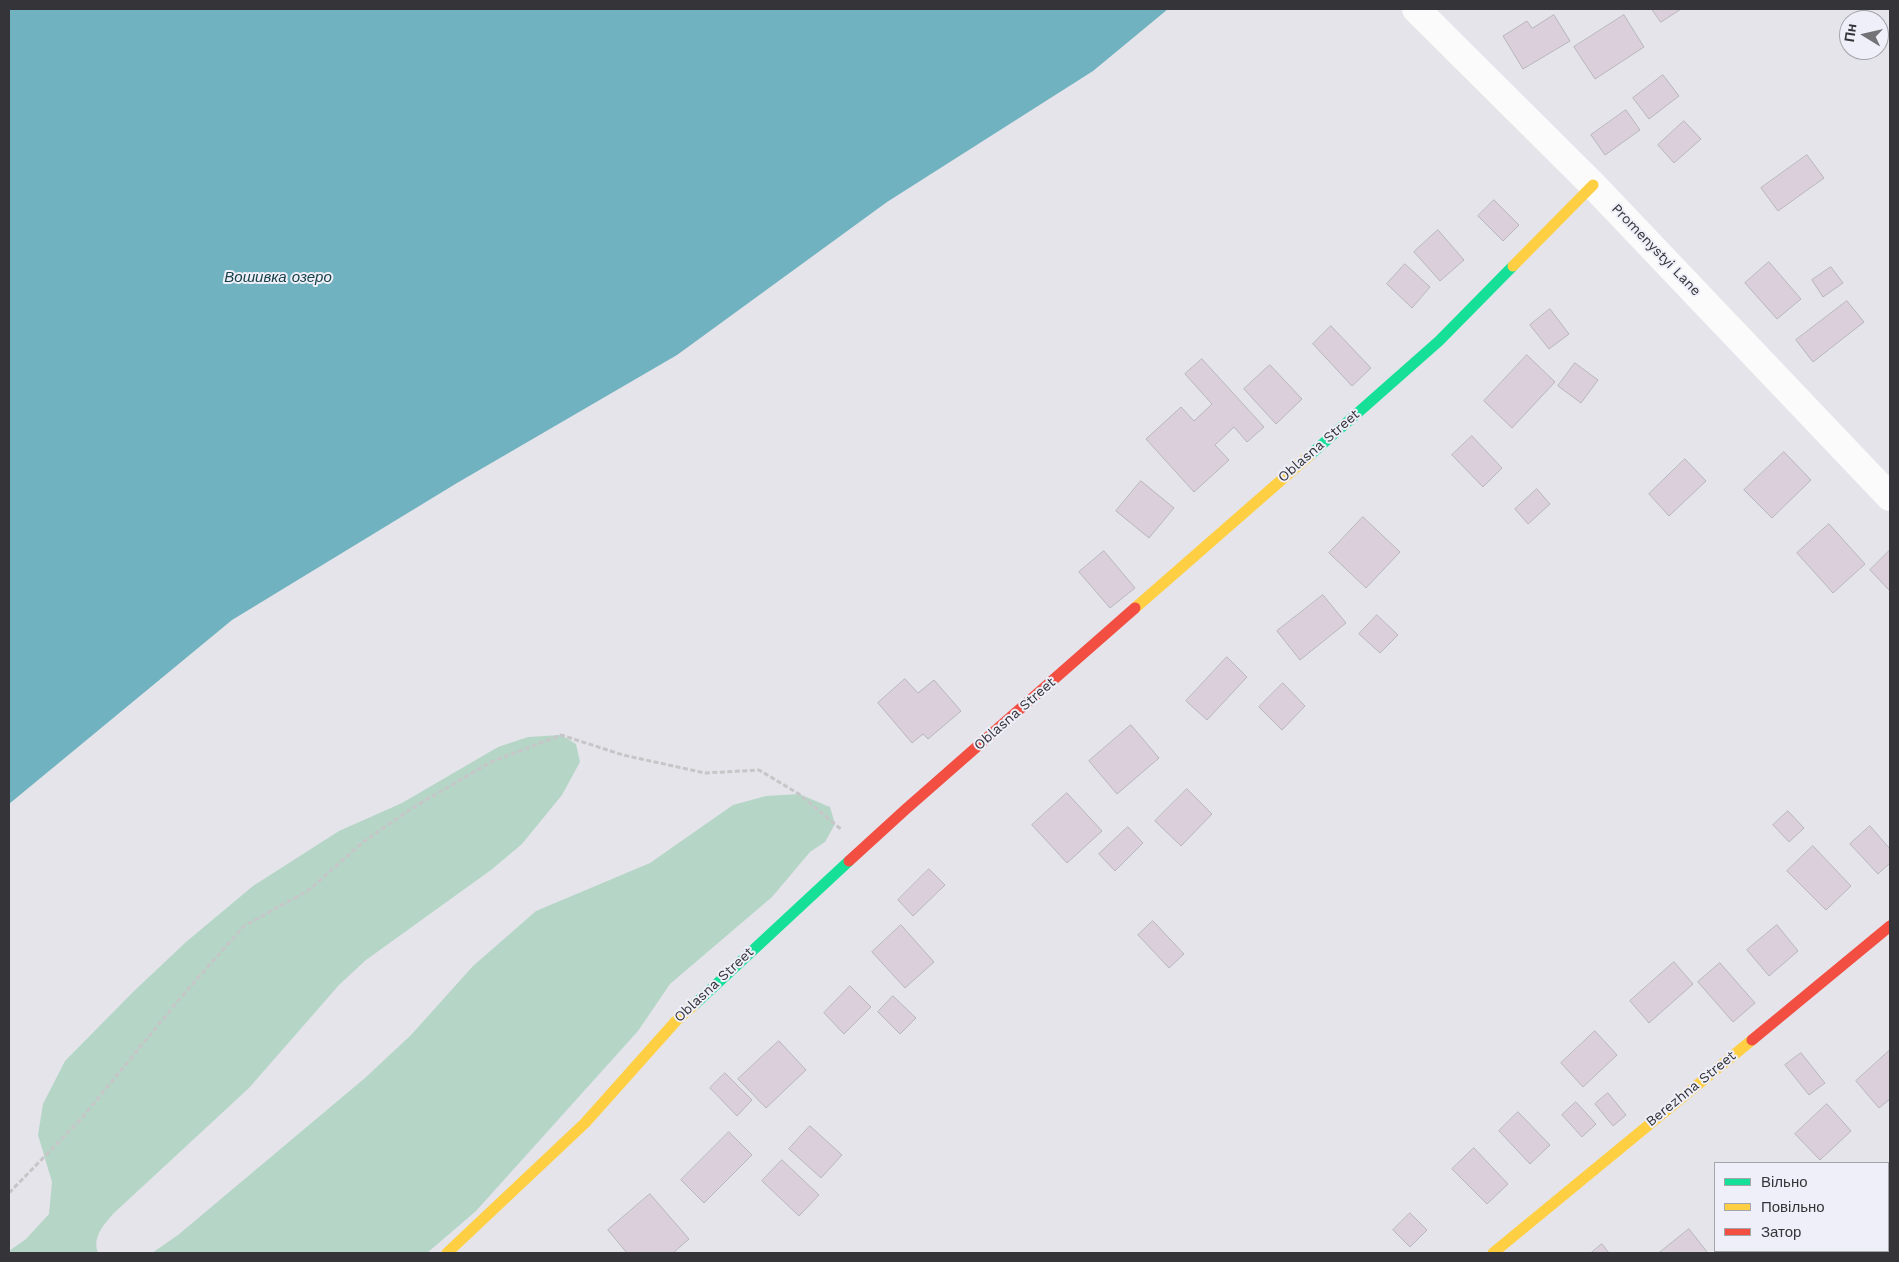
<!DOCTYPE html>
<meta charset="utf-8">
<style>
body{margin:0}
#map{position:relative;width:1899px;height:1262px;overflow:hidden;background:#e4e4ea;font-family:"Work Sans",sans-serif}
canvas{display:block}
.frame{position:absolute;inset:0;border:10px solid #353539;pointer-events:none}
.legend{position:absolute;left:1714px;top:1162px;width:175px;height:90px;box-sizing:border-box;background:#efeff9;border:1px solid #a5a5ac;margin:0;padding:6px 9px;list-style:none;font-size:15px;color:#353539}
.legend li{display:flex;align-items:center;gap:10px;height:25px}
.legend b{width:25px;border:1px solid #a5a5ac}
.north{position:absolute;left:1839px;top:10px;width:50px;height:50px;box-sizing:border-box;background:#efeff9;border:1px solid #a5a5ac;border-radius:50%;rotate:279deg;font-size:14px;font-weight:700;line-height:20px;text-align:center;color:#353539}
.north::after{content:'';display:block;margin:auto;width:18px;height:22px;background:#727277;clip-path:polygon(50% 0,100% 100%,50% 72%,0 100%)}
</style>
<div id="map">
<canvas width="1899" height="1262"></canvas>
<div class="frame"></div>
<ul class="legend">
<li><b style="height:6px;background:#16e098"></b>Вільно</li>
<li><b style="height:6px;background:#ffcf43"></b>Повільно</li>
<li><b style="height:6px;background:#f24e42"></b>Затор</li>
</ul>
<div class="north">Пн</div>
</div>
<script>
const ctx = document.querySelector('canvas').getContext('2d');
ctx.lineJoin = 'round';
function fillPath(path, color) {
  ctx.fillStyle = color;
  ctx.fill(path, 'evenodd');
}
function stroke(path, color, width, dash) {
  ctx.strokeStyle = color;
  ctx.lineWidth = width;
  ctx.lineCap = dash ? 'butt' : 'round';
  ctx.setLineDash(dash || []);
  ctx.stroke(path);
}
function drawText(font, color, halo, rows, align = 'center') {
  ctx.font = font + ' "Work Sans",sans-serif';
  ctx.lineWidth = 4;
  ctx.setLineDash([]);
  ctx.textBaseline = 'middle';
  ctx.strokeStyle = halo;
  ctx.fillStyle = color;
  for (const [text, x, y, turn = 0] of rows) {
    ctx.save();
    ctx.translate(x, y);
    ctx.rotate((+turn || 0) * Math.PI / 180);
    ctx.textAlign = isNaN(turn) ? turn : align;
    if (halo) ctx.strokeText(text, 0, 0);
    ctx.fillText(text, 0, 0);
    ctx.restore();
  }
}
fillPath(new Path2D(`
 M561 735 576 744 580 762 562 795 522 844 491 870 366 960 339 985 249 1088 114 1213C104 1224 92 1237 98 1253H9V1251L26 1239 49 1214 52 1182 38 1135 43 1104 65 1061 133 992 186 942 253 886 339 831 402 803 498 747 528 737Z
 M799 794 830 807 835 824 825 842 810 852 772 897 670 984 638 1031 476 1211 427 1253H152L178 1235 365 1078 411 1035 473 966 536 911 650 863 733 805 766 796Z`), '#b5d6c7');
fillPath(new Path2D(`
 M9 9H1168L1093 71 887 202 677 355 457 483 232 620 9 804Z`), '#70b2bf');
const building = new Path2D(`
 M1652 9H1681L1661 22Z
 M1554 15 1570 41 1523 69 1503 36 1527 21 1532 28Z
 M1624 15 1644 47 1595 79 1574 47Z
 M1663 75 1679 96 1649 119 1633 98Z
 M1626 110 1640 130 1605 155 1591 135Z
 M1684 121 1701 139 1674 163 1658 145Z
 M1807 155 1824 178 1778 211 1761 188Z
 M1494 200 1519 225 1503 241 1478 216Z
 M1438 230 1464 260 1440 281 1414 252Z
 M1769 262 1801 299 1777 319 1745 283Z
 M1405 264 1430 287 1412 308 1387 284Z
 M1831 267 1843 283 1823 297 1812 280Z
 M1847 301 1864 322 1813 362 1796 340Z
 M1550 309 1569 334 1549 349 1530 325Z
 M1331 326 1371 368 1352 386 1313 344Z
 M1527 355 1555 382 1512 428 1484 401Z
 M1202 359 1264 427 1247 442 1234 427 1215 445 1229 460 1194 492 1146 439 1181 407 1194 421 1212 404 1185 374Z
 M1575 363 1598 380 1581 403 1558 386Z
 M1270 365 1302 399 1276 424 1244 389Z
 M1472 436 1502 468 1483 487 1452 455Z
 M1784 452 1811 480 1772 518 1744 490Z
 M1685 459 1706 481 1669 516 1649 494Z
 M1141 481 1174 508 1149 538 1116 511Z
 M1537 489 1550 504 1528 524 1515 509Z
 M1363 517 1400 552 1366 588 1329 553Z
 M1829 524 1865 564 1833 593 1797 553Z
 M1890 550V591L1870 570Z
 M1104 551 1135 588 1110 608 1079 572Z
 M1323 595 1346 623 1300 660 1277 631Z
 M1377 615 1398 635 1380 653 1359 634Z
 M1227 657 1247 677 1207 720 1186 701Z
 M905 679 918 693 934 680 961 711 928 739 923 734 912 743 878 703Z
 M1283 683 1305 706 1282 730 1259 707Z
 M1131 725 1159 758 1117 794 1089 761Z
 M1187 789 1212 814 1181 846 1155 821Z
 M1067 793 1102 831 1067 863 1032 825Z
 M1788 811 1804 828 1789 842 1773 825Z
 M1870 826 1890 849V863L1878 874 1850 844Z
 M1128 827 1143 843 1115 871 1099 854Z
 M1813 846 1851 886 1826 910 1787 871Z
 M929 869 945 885 913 916 898 900Z
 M1153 921 1184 954 1169 968 1138 935Z
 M901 925 934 962 905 988 872 952Z
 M1777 925 1798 951 1769 976 1747 950Z
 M1674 962 1693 984 1649 1023 1630 1001Z
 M1720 963 1755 1003 1733 1022 1698 982Z
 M850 986 871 1007 844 1034 824 1013Z
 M893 996 916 1018 900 1034 878 1012Z
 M1595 1031 1617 1055 1583 1087 1561 1063Z
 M779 1041 806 1070 766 1108 738 1079Z
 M1890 1050V1099L1879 1108 1856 1081Z
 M1801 1053 1825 1083 1809 1095 1785 1065Z
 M725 1073 752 1100 737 1116 710 1088Z
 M1608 1093 1626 1115 1613 1126 1595 1104Z
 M1576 1102 1596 1124 1582 1137 1562 1115Z
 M1827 1104 1851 1131 1820 1160 1795 1134Z
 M1518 1112 1550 1145 1530 1164 1499 1131Z
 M810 1126 842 1155 821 1178 789 1149Z
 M729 1132 752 1155 704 1203 681 1180Z
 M1474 1148 1508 1184 1487 1204 1452 1169Z
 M782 1160 819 1195 799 1216 762 1181Z
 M650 1194 689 1239 673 1253H627L608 1230Z
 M1410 1213 1427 1230 1410 1247 1393 1230Z
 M1689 1229 1708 1253H1659Z
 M1602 1244 1609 1253H1591Z`);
fillPath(building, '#dacfdb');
stroke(building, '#b7b6ba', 1);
stroke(new Path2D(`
 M9 1193 81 1119 182 996 244 926 309 890 363 842 414 807 491 762 561 735 623 755 705 773 759 770 799 794 842 830`), '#c6c6c8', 3, [5, 2.5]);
stroke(new Path2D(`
 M1416 9 1593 185 1890 497`), '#fbfbfc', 28);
stroke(new Path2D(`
 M1310 455 1439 341 1513 266
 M694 1005 849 861`), '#16e098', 11);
stroke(new Path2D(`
 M1513 266 1593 185
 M1135 608 1310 455
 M447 1253 585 1123 676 1021 694 1005
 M1493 1253 1752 1040`), '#ffcf43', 11);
stroke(new Path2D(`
 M849 861 906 809 1135 608
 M1752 1040 1890 926`), '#f24e42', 11);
drawText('14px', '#353539', '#efeff9', [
 ["Promenystyi Lane",1656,250,46],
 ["Oblasna Street",1319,446,-41],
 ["Oblasna Street",1015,714,-41],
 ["Oblasna Street",714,985,-43],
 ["Berezhna Street",1691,1089,-39]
]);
drawText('italic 15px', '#164148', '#efeff9', [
 ["Вошивка озеро",278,278]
]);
</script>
